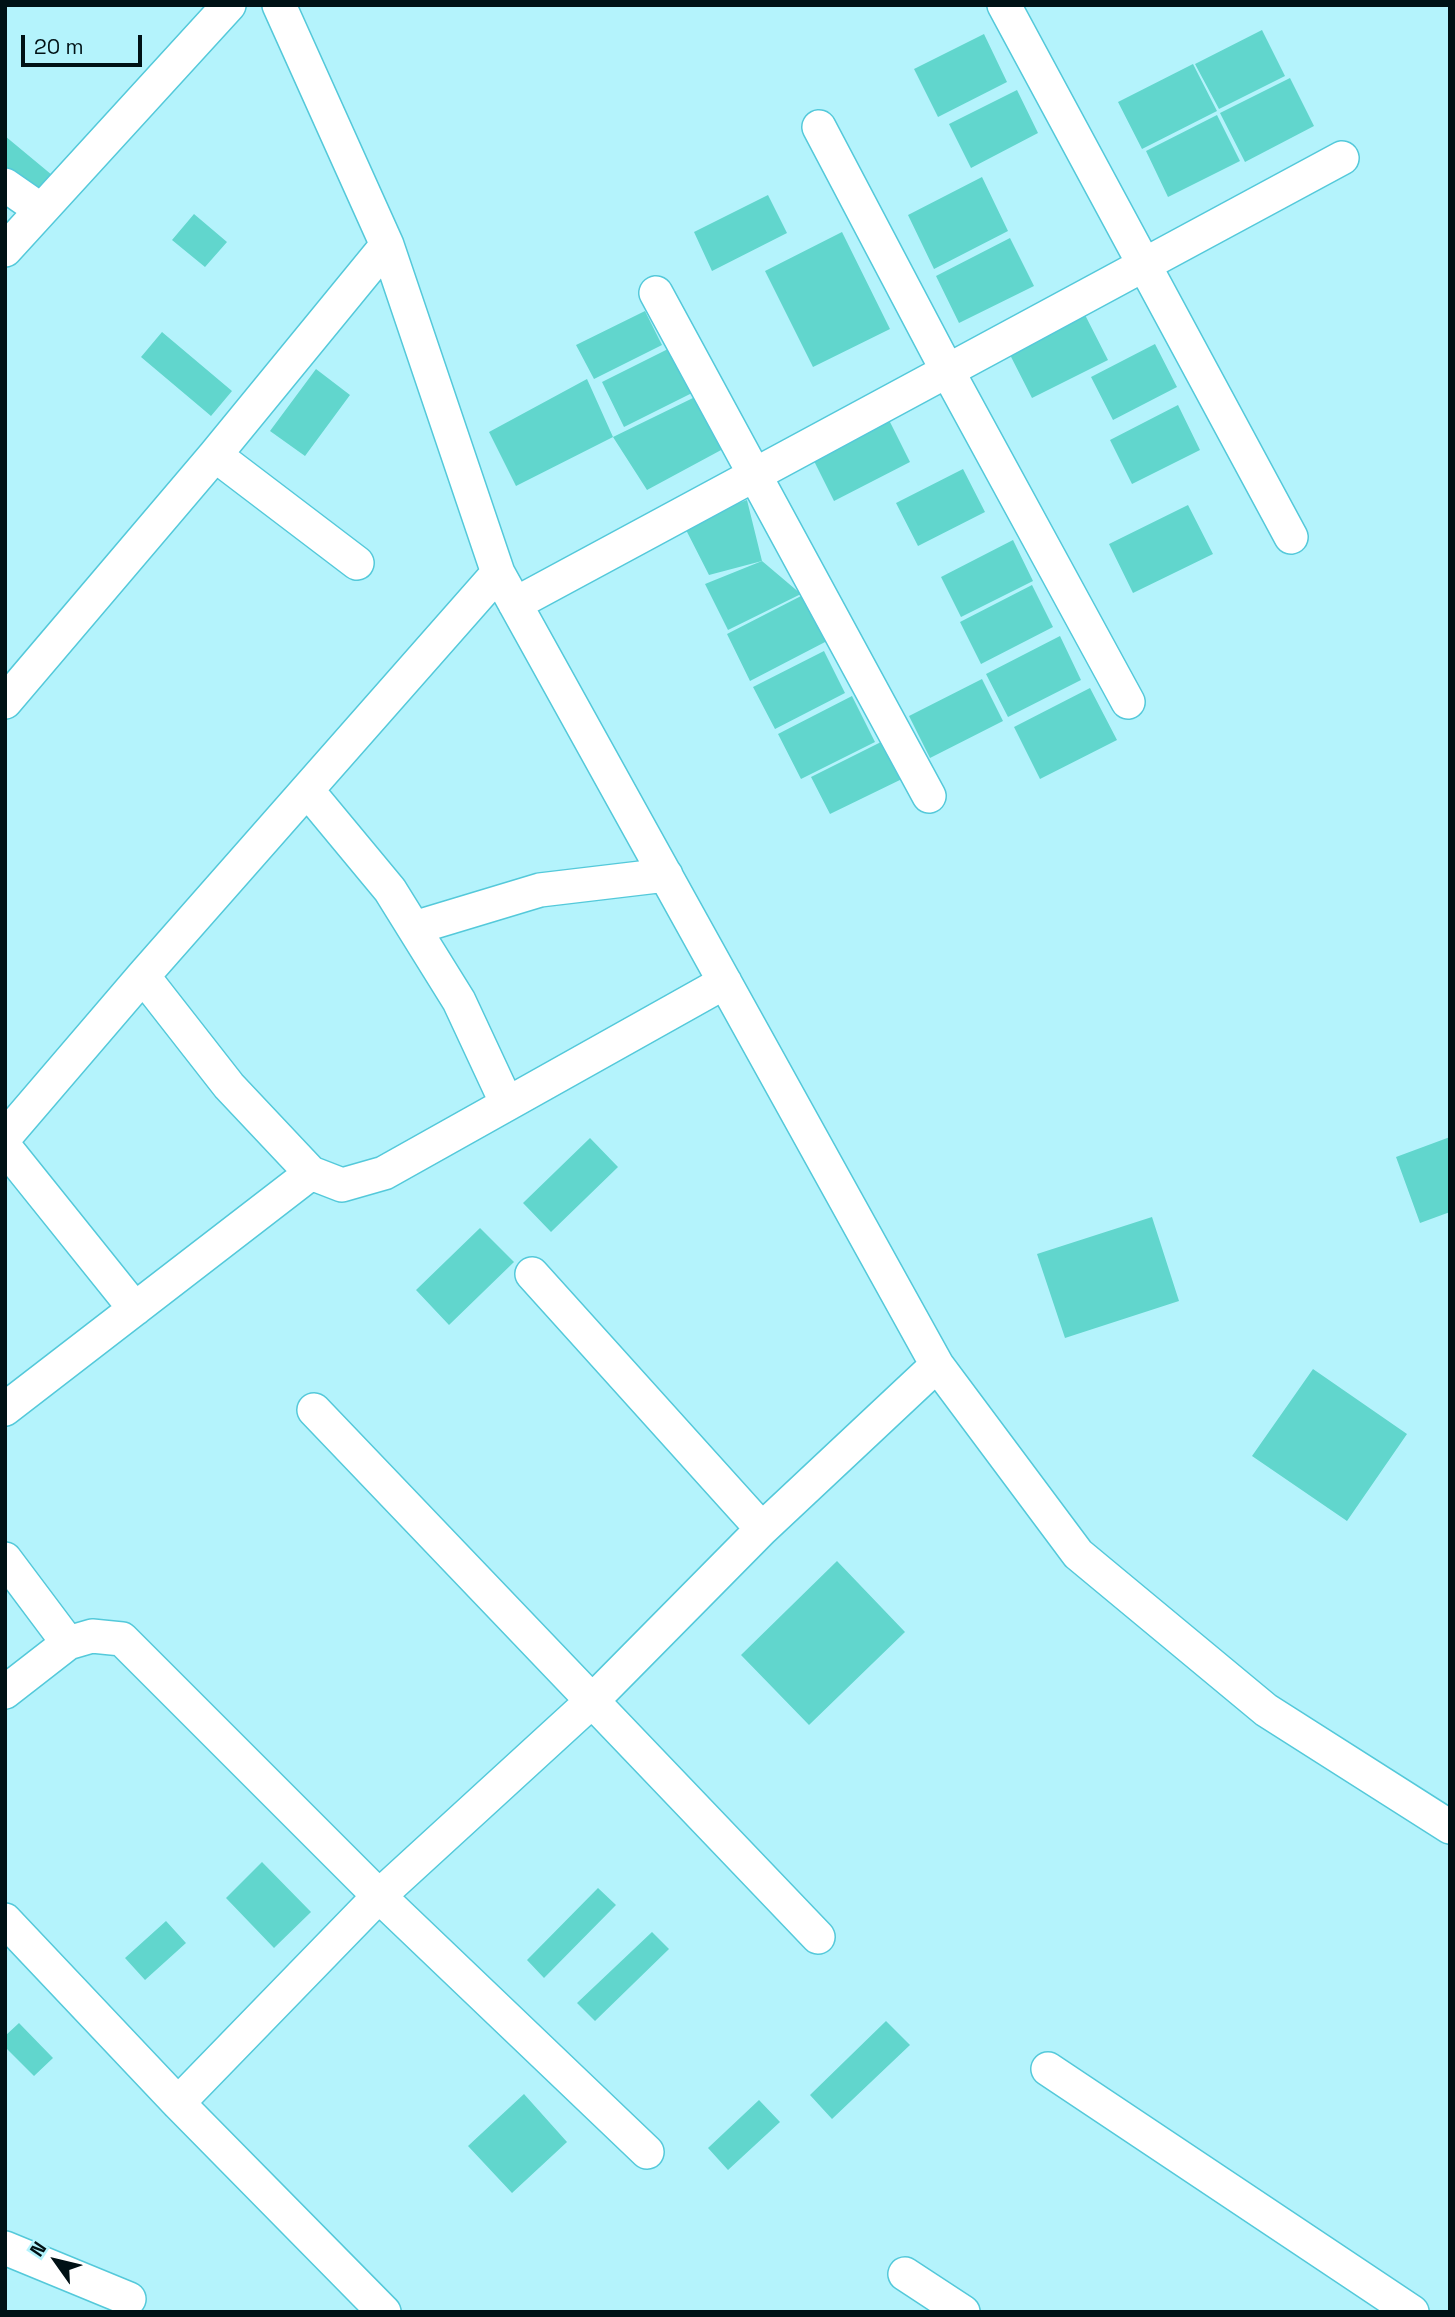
<!DOCTYPE html>
<style>
body{margin:0}
#map{position:relative;width:1455px;height:2317px;overflow:hidden;background:#b4f3fc;font-family:"Space Grotesk",sans-serif}
canvas{display:block}
.frame{position:absolute;inset:0;border:7px solid #001115;pointer-events:none}
.north{position:absolute;left:21px;top:2226px;width:70px;height:70px;-webkit-text-stroke:5px #b4f3fc;paint-order:stroke;rotate:304deg;font-size:19px;font-weight:700;line-height:28px;text-align:center;color:#001115}
.north::after{content:'';display:block;margin:auto;width:24px;height:32px;background:#001115;clip-path:polygon(50% 0,100% 100%,50% 72%,0 100%)}
.scale{position:absolute;left:21px;top:35px;width:121px;height:32px;box-sizing:border-box;border:4px solid #001115;border-top:0;padding-left:9px;font-size:21px;line-height:24px;white-space:nowrap;color:#001115;-webkit-text-stroke:5px #b4f3fc;paint-order:stroke}
</style>
<div id="map">
<canvas width="1455" height="2317"></canvas>
<div class="frame"></div>
<div class="north">N</div>
<div class="scale">20 m</div>
</div>
<script>
const ctx = document.querySelector('canvas').getContext('2d');
ctx.lineJoin = 'round';
function fillPath(path, color) {
  ctx.fillStyle = color;
  ctx.fill(path, 'evenodd');
}
function stroke(path, color, width, dash) {
  ctx.strokeStyle = color;
  ctx.lineWidth = width;
  ctx.lineCap = dash ? 'butt' : 'round';
  ctx.setLineDash(dash || []);
  ctx.stroke(path);
}
fillPath(new Path2D(`
 M1262 30 1285 76 1219 109 1195 64Z
 M984 34 1007 82 938 117 914 69Z
 M1193 64 1217 111 1142 149 1118 102Z
 M1290 78 1314 126 1245 162 1220 113Z
 M1017 90 1038 133 971 168 949 124Z
 M1217 115 1240 161 1168 197 1146 151Z
 M5 136 52 175 32 199 5 176Z
 M982 177 1008 231 934 269 908 215Z
 M768 195 787 233 712 271 694 232Z
 M194 214 227 242 205 267 172 240Z
 M842 232 890 329 813 367 765 271Z
 M1010 238 1034 286 959 323 936 276Z
 M1082 309 1108 360 1032 398 1006 347Z
 M645 311 662 345 594 379 576 345Z
 M162 332 232 391 211 416 141 357Z
 M1155 344 1177 387 1113 420 1091 377Z
 M670 348 692 393 624 427 602 382Z
 M316 369 350 395 305 456 270 431Z
 M587 379 613 437 695 397 723 449 647 490 613 437 516 486 489 432Z
 M1178 405 1200 450 1132 484 1110 440Z
 M886 414 910 462 834 501 810 453Z
 M963 469 985 512 918 546 896 503Z
 M747 500 762 561 709 575 683 524Z
 M1188 505 1213 554 1133 593 1109 544Z
 M1013 540 1033 581 961 617 941 577Z
 M762 561 801 594 728 630 705 584Z
 M1032 585 1053 627 981 664 960 622Z
 M803 595 827 641 750 681 727 634Z
 M1060 636 1081 680 1008 717 986 674Z
 M824 651 845 693 775 729 753 687Z
 M982 679 1003 721 930 758 909 716Z
 M1090 688 1117 740 1040 779 1014 727Z
 M852 696 875 742 801 779 778 734Z
 M885 740 904 778 830 814 811 777Z
 M1450 1137V1212L1420 1223 1396 1157Z
 M590 1138 618 1167 551 1232 523 1203Z
 M1152 1217 1179 1301 1065 1338 1037 1254Z
 M480 1228 514 1262 449 1325 416 1290Z
 M1313 1369 1407 1434 1347 1521 1252 1456Z
 M837 1561 905 1632 809 1725 741 1655Z
 M262 1862 311 1912 274 1948 226 1898Z
 M598 1888 616 1905 544 1978 527 1960Z
 M166 1921 186 1943 145 1980 125 1958Z
 M652 1932 669 1949 595 2021 577 2003Z
 M886 2021 910 2045 832 2119 810 2095Z
 M19 2023 53 2058 34 2076 5 2047V2036Z
 M524 2094 567 2142 512 2193 468 2146Z
 M759 2100 780 2122 728 2170 708 2148Z`), '#61d6cd');
const street = new Path2D(`
 M279 5 387 245 498 573 937 1365 1078 1554 1266 1710 1450 1827
 M1004 5 1291 537
 M819 127 947 370 1128 702
 M5 185 41 210
 M5 250 229 5
 M656 293 929 796
 M215 455 357 563
 M515 604 1342 158
 M5 702 215 455 387 245
 M307 790 390 890 459 1001 507 1104
 M414 928 540 890 666 875
 M143 976 229 1086 311 1173 342 1185 384 1173 725 982
 M5 1137 143 976 498 573
 M5 1147 135 1309
 M532 1274 762 1529
 M5 1409 311 1173
 M314 1410 818 1937
 M5 1559 68 1643
 M5 1692 68 1643 92 1636 122 1639 379 1896 647 2152
 M5 1920 178 2103 384 2312
 M1048 2069 1412 2312
 M178 2103 379 1896 592 1701 762 1529 937 1365
 M5 2248 129 2299
 M905 2274 963 2312`);
stroke(street, '#54c9da', 36);
stroke(street, '#fff', 33);
</script>
